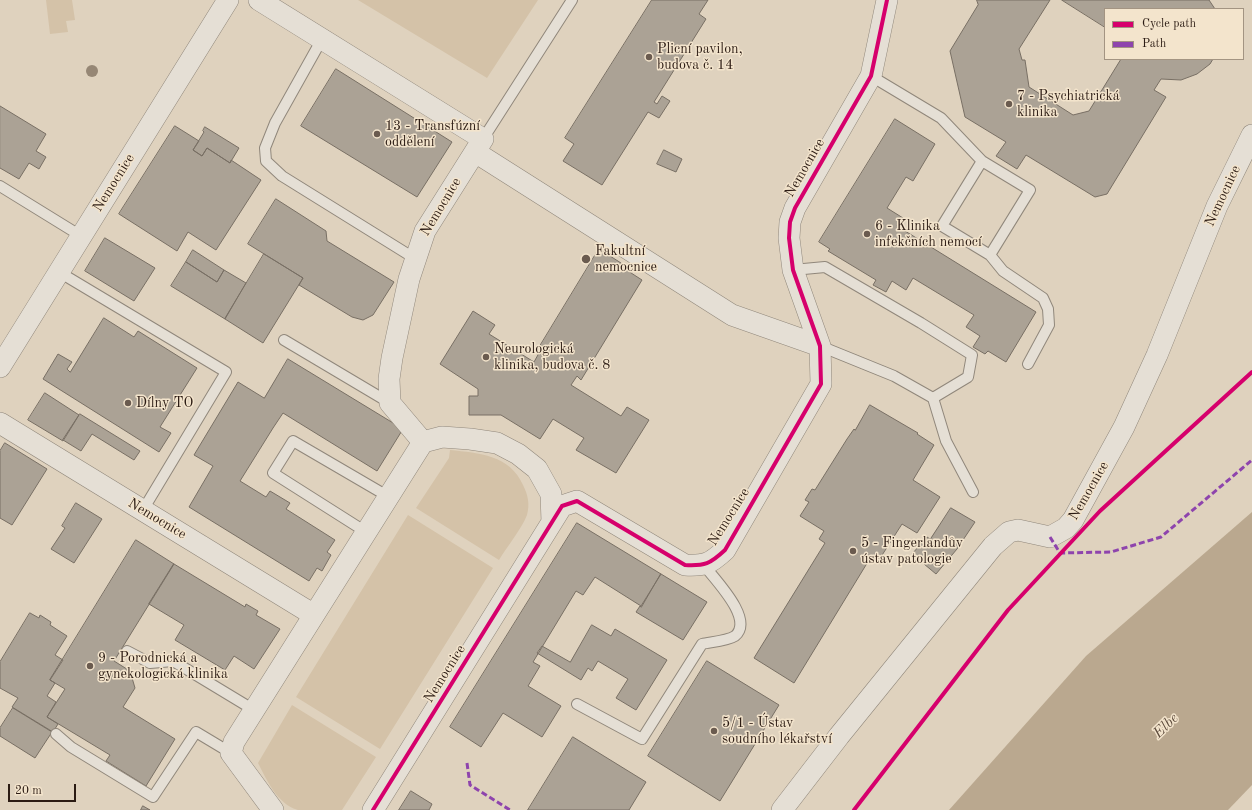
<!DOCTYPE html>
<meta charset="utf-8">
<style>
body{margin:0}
#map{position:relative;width:1252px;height:810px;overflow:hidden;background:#dfd2be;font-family:"Old Standard TT",serif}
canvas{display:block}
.legend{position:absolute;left:1104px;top:8px;width:140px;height:52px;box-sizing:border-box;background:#f3e4cc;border:1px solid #a39482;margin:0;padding:5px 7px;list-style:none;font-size:12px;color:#2b1b13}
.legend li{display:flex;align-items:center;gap:8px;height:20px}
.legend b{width:20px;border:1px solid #a39482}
.scale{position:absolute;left:8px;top:784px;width:68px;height:18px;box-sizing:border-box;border:2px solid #2b1b13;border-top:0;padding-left:5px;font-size:12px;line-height:14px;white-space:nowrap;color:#2b1b13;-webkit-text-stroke:3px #f3e4cc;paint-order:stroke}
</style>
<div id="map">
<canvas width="1252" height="810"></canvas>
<ul class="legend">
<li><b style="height:5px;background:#d6006c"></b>Cycle path</li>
<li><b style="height:5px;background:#8e44ad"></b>Path</li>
</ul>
<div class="scale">20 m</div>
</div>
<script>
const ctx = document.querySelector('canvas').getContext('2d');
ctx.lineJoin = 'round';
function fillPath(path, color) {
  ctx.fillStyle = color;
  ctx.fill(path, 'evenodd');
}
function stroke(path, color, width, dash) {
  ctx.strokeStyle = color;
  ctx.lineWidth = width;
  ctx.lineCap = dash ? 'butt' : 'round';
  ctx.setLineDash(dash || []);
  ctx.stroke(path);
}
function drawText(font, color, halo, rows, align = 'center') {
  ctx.font = font + ' "Old Standard TT",serif';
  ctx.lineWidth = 3;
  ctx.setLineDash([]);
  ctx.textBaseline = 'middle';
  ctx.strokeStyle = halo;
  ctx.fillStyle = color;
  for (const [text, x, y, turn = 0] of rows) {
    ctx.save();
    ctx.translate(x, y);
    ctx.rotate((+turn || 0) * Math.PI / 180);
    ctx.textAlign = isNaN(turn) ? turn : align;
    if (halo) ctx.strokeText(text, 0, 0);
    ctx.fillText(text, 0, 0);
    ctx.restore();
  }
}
fillPath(new Path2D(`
 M46 0H72L75 20 66 21 68 32 50 34Z
 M358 0H538L487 78Z
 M450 450C479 453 510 455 523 485 528 495 530 504 527 515 522 528 507 547 499 560L416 508 449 458Z
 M408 515 493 568 380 749 296 697Z
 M292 705 376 757 342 810C329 810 311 810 298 810 277 804 267 780 258 763Z`), '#d4c2a8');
fillPath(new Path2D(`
 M1252 512V785L1228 810H949L1086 656Z`), '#baa88f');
const building = new Path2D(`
 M652 0H708L699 14 706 19 654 102 657 104 662 96 670 101 659 118 648 112 602 185 563 161 574 144 565 138Z
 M977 0H1050L1019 49 1022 60H1025L1029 87 1073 115 1089 111 1121 59H1213L1210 64 1197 74 1181 80 1161 79 1154 90 1166 97 1107 194 1095 197 1026 155 1017 169 996 156 1006 142 965 117 950 51 978 5Z
 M1062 0H1209L1215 9H1105V27Z
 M336 69 452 142 417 197 301 126Z
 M0 106 46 134 36 151 46 157 39 169 29 163 19 179 0 168Z
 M895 119 935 144 913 181 906 177 887 208 903 218 897 226 1036 312 1006 362 988 351 985 354 973 347 980 336 966 327 974 315 913 278 906 290 892 281 886 292 873 285 876 280 828 251 830 249 819 242Z
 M175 126 199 141 193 150 202 156 207 148 230 163 231 160 261 180 216 250 188 232 177 251 119 214Z
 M205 127 239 148 230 163 207 148 202 156 193 150 204 132 203 131Z
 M664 150 682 159 676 172 657 164Z
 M276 199 326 231 327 241 394 282 373 315 363 320 352 317 299 285 303 278 248 244Z
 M105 238 155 268 134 301 85 271Z
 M599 249 621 263 628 271 642 280 581 380 577 376 571 385 621 416 627 407 649 420 616 473 576 450 584 438 553 419 540 439 501 415H469V396H478V389L440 364 473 311 495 325 489 334 534 362 539 353 537 351Z
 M193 250 224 270 217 282 186 262Z
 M264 254 303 278 263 343 225 319Z
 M186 262 217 282 224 270 246 283 225 319 171 286Z
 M104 318 134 337 138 331 197 368 160 427 171 433 159 452 43 379 58 354 72 362 67 369 70 372Z
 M288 359 403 429 377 471 283 413 273 428 240 481 266 497 270 491 290 503 286 509 335 540 327 552 331 555 322 571 317 568 309 581 189 507 213 466 194 455 238 382 264 398Z
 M45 393 79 415 63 441 28 420Z
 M870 405 918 433 917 434 934 445 913 480 940 497 917 533 902 524 877 563 869 560 794 683 754 658 825 543 819 539 824 531 800 516 809 502 805 500 812 489 815 490 847 439 854 429 855 430Z
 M80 414 140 451 134 460 92 434 81 451 63 440Z
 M5 443 47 469 12 525 0 518V451Z
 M76 503 102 519 74 563 51 549 65 528 62 526Z
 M951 508 975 522 957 549 936 574 912 554 927 537 930 539Z
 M577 523 661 574 641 606 595 577 583 595 576 591 533 662 540 666 528 686 561 706 542 737 503 713 481 747 450 727Z
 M136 540 174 564 114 661 130 671 135 688 123 707 175 739 146 786 106 761 110 755 47 717 65 689 50 680Z
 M174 564 245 607 246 604 258 611 256 615 280 629 254 669 234 656 225 670 175 640 184 625 149 604Z
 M661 574 707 602 683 640 636 612 640 606 641 607Z
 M30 613 39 618 40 615 51 622 50 625 67 636 55 655 63 660 50 680 55 683 47 696 56 702 47 717 58 724 53 732 12 707 18 698 0 688V662Z
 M592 625 611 636 615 629 667 660 636 710 616 698 628 679 598 661 592 671 588 668 581 680 537 653 542 646 570 662Z
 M707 661 779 705 720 801 648 756Z
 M13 708 52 732 35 758 0 736V728Z
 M573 737 646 782 629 810H528Z
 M411 791 432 804 429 810H399Z
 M143 806 150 810H141Z`);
fillPath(building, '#aba295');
stroke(building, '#786f64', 1);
const service = new Path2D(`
 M322 39 275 123 265 148 266 161 282 176 414 258
 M871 76 941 118 982 161 1030 190 990 255 942 226 982 161
 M483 139 572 0
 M0 186 81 236
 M990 255 1003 271 1043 298 1048 309 1049 325 1028 364
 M793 270 825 267 921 323 972 355 968 377 933 398 894 376 820 346
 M59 272 226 372 143 510
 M284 340 390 403
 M933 398 946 441 973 492
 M366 532 273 473 293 441 389 497
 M127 651 150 663 173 661 254 710
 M577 704 642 739 702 644C711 642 727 641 735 636 755 619 714 579 704 565
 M56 734 71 747 153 797 196 732 231 753`);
const minor = new Path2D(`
 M259 0 483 139 425 231 409 279 392 358 389 379 390 403 423 442
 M475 152 732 315 820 346
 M0 367 228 0
 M0 423 314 615
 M273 810 231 753 234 742 423 442 442 437 470 439 497 443 518 454 537 469 551 494 552 522
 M373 810 562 506 577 501 685 565C705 566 710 564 725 550L821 384 820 346 793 270 789 238 790 222 795 208 871 76 887 0
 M782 810 839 736 993 546 1009 532 1018 530 1050 537 1066 528 1073 520 1124 427 1157 355 1217 206 1252 135`);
stroke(service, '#90877b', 12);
stroke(minor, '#90877b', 22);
stroke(service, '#e5dfd5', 10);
stroke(minor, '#e5dfd5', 21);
stroke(new Path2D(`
 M1050 537 1060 553 1111 552 1161 537 1252 460
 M467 763 470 785 510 810`), '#8e44ad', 3, [6, 3]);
stroke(new Path2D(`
 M373 810 562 506 577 501 685 565C705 566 710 564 725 550L821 384 820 346 793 270 789 238 790 222 795 208 871 76 887 0
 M854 810 1008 610 1100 511 1252 372`), '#d6006c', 4);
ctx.fillStyle = '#968775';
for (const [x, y] of [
 [92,71]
]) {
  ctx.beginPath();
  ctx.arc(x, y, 6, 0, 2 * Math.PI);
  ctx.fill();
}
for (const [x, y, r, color] of [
 [649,57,4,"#6a5b4f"],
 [1009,104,4,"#6a5b4f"],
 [377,134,4,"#6a5b4f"],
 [867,234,4,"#6a5b4f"],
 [586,259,5,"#6a5b4f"],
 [486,357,4,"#6a5b4f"],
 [128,403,4,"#6a5b4f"],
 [853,551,4,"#6a5b4f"],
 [90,666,4,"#6a5b4f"],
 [714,731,4,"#6a5b4f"]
]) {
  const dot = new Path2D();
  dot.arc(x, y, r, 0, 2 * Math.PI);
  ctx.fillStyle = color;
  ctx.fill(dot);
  stroke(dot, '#f3e4cc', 1.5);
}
drawText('14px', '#2b1b13', '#f3e4cc', [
 ["Plicní pavilon,",657,49],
 ["budova č. 14",657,65],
 ["7 - Psychiatrická",1017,96],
 ["klinika",1017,112],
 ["13 - Transfúzní",385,126],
 ["oddělení",385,142],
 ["6 - Klinika",875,226],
 ["infekčních nemocí",875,242],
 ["Fakultní",595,251],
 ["nemocnice",595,267],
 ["Neurologická",494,349],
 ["klinika, budova č. 8",494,365],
 ["Dílny TO",136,403],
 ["5 - Fingerlandův",861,543],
 ["ústav patologie",861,559],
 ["9 - Porodnická a",98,658],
 ["gynekologická klinika",98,674],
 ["5/1 - Ústav",722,723],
 ["soudního lékařství",722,739]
], 'left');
drawText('14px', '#2b1b13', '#f3e4cc', [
 ["Nemocnice",805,168,-60],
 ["Nemocnice",114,183,-58],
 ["Nemocnice",1223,196,-65],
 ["Nemocnice",441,207,-59],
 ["Nemocnice",1089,491,-60],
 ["Nemocnice",729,517,-58],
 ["Nemocnice",157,519,31],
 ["Nemocnice",445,674,-58]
]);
drawText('italic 15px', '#5e4c3d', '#f3e4cc', [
 ["Elbe",1166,726,-44]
]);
</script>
